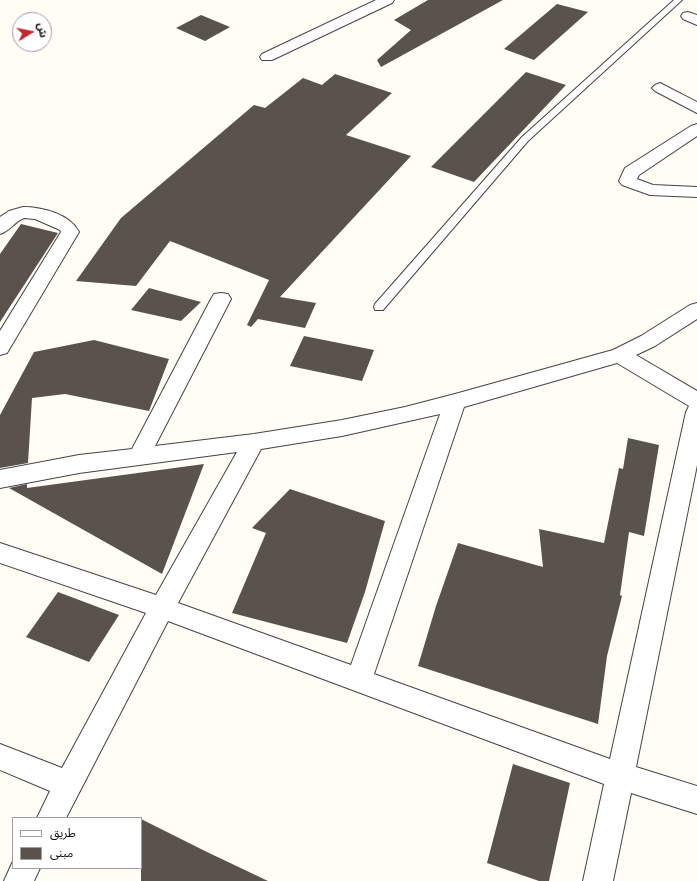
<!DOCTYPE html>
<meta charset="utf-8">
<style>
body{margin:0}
#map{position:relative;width:697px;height:881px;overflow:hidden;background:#fffdf5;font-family:Lora,"Noto Sans Arabic",serif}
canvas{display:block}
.legend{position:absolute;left:12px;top:817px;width:130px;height:52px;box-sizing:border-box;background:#fff;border:1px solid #a0a0a0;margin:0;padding:5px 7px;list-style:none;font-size:12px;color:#111}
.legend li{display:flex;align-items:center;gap:8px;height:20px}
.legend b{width:20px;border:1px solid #a0a0a0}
.north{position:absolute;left:12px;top:12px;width:40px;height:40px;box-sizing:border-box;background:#fff;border:1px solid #a0a0a0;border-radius:50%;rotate:80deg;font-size:11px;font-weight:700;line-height:16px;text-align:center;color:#111}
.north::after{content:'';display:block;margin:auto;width:14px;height:18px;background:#c4262e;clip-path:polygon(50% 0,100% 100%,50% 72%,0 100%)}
</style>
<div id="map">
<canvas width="697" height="881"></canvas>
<ul class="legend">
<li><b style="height:5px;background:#fff"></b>طريق</li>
<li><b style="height:11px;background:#5a524d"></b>مبنى</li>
</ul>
<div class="north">ش</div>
</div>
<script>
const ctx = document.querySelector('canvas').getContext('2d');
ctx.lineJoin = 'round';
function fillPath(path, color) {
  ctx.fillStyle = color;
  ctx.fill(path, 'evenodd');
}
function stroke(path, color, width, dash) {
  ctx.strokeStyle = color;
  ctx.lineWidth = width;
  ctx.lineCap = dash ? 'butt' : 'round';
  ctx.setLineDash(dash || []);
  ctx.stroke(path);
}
fillPath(new Path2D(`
 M428 0H503L381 67 377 60 411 30 394 20Z
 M557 4 588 12 534 60 504 49Z
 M201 15 230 27 205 41 176 28Z
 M526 72 566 85 474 182 431 167Z
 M335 74 392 93 346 135 411 156 280 297 316 303 305 328 258 319 251 327 247 325 269 280 170 241 136 286 76 281 121 218 254 105 265 108 303 78 322 85Z
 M21 224 58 233 0 322V254Z
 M149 288 201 302 181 321 131 310Z
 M304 336 374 350 362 381 290 366Z
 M94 340 169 359 149 411 65 394 32 398 28 463 0 468V415L34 352Z
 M628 438 659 445 644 536 629 532 620 595 622 596 607 656 598 724 418 666 436 606 458 543 543 567 539 529 604 543 619 468 623 469Z
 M204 464 162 574 9 488 27 484V488Z
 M290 489 385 521 365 592 347 643 232 613 266 533 252 528Z
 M58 592 119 615 89 662 26 637Z
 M513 764 570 783 549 881H539L487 863Z
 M141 819 207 852 268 881H141Z`), '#5a524d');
const lane = new Path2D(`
 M674 0H682L528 141 383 310H375L374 307 375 304 522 137Z`);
const street = new Path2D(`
 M376 0H394L392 3 272 60H262L260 57 262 54Z
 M688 12 697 15V25L683 19 681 16 683 13Z
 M660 83 697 102V113L655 91 652 88 655 85Z
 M697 124V136L639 175 637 179 653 185 697 187V197L650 195 622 185 619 181 625 168 691 126Z
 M23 207C42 207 70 214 79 232L7 353 0 355V331L61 232 60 230 35 219 24 218C14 222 10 231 0 234V217L9 211Z
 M221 293 228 294 231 299 155 446 254 434 342 420 405 407 455 394 613 350 641 336 690 305 697 303V319L655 346 636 355 697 391V465L636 767 697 786V814L631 793 613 881H583L604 784 168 621 66 818H37L50 791 0 770V744L62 768 146 613 0 563V543L156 595 237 452 79 473 0 488V470L79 455 132 449 211 299 214 294ZM617 363 689 406 686 412 610 759 374 674 464 407ZM440 414 351 665 178 603 261 449 342 436Z
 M13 861V868H40L34 881H4Z`);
stroke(lane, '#444', 2);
stroke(street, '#444', 2);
fillPath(lane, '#fff');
fillPath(street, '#fff');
</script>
